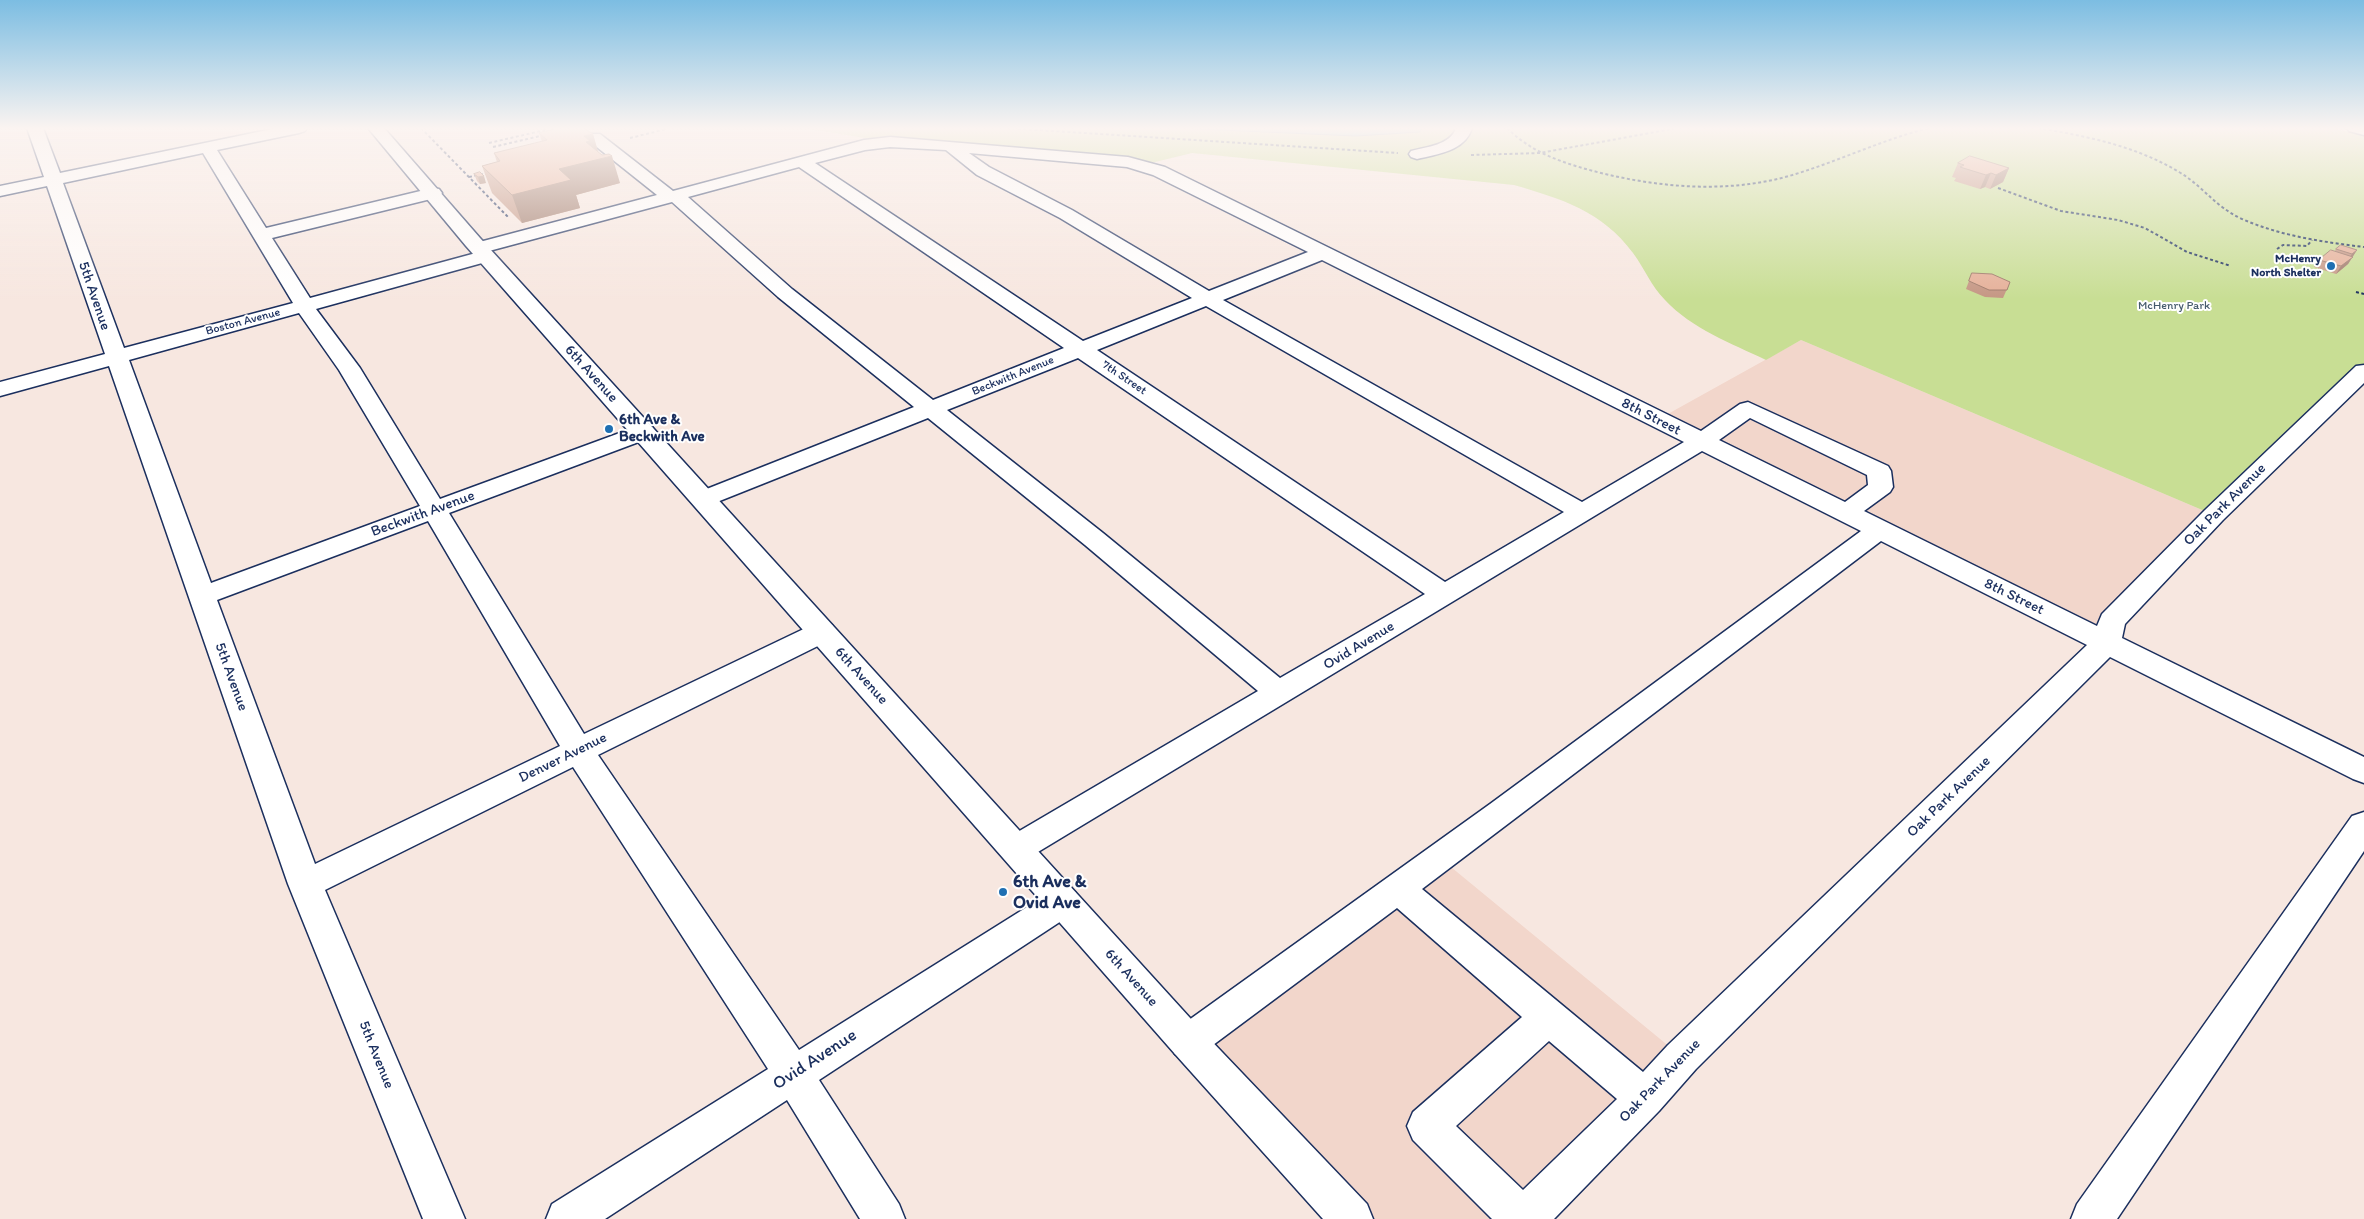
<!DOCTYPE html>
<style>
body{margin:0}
canvas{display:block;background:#f7e7e0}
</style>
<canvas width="2364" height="1219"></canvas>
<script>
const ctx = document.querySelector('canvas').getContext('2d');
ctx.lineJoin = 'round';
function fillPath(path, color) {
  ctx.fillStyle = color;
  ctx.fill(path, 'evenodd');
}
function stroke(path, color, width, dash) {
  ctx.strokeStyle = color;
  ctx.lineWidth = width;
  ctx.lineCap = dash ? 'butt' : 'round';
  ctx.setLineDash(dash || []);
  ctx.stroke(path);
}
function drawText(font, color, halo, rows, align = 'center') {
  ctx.font = font + ' Itim,sans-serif';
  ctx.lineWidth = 4;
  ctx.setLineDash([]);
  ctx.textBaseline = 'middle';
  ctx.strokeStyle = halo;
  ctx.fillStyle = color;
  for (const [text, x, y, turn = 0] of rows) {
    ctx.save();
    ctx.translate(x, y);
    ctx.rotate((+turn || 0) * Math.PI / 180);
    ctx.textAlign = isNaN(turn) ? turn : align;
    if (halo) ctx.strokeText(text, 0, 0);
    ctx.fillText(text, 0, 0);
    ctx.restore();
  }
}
fillPath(new Path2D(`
 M1801 340 2214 515 2107 643 1657 420Z
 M1440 858 1682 1057 1524 1219H1352L1188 1042Z`), '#f2d6cb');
fillPath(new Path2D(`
 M802 128H2333L2364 136V371L2214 515 1801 340 1766 360C1731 343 1692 329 1665 300 1651 286 1645 269 1633 253 1602 211 1562 199 1514 185L1192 153 1143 165 890 142Z`), '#c8de94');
const water = new Path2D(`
 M1176 128H1422L1420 132 1356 136Z`);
fillPath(water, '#7bcad8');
stroke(water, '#558ca7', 1);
const minor = new Path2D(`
 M27 128H43L60 173 277 128H307L305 131 299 133 217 150 266 228 433 188 439 189 442 193 439 197 272 238 310 298 476 253 470 248 472 244 657 195 588 140 586 137 588 134H600L673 191 864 140 890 137 1128 157 1165 167 1701 431 1740 404 1748 402 1888 466 1891 471 1893 487 1890 492 1864 511 2097 626 2102 614 2205 510 2356 366 2364 365V383L2223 520 2125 624 2122 638 2364 757V783L2353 779 2110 657 1696 1069 1659 1111 1554 1219H1492L1413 1140 1407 1126 1413 1112 1522 1017 1397 908 1201 1054 1188 1059 1175 1054 1169 1042 1175 1030 1490 804 1861 531 1702 451 1028 858 1016 862 1004 858 999 849 1004 840 1258 691 1085 545 928 418 712 504 703 506 694 504 691 499 694 494 914 407 778 297 672 202 489 251 495 256 493 260 316 309 360 368 440 499 636 427 644 425 652 427 656 432 652 437 449 513 584 734 812 625 822 623 832 625 836 632 832 639 598 755 799 1050 1051 892 1063 888 1075 892 1080 902 1075 912 819 1080 899 1204 905 1219H860L787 1100 605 1219H546L552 1204 768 1069 573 767 325 890 465 1219H423L288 884 109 366 0 396V382L105 354 47 186 0 196V186L44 177ZM890 147 946 150 977 175 1060 218 1192 298 1083 341 815 163 865 150ZM203 153 293 303 124 348 63 183ZM969 153 1127 167 1153 175 1308 252 1209 291 1072 210 989 167ZM799 167 1064 348 933 400 792 289 688 197ZM1322 260 1684 442 1582 502 1223 300ZM1206 306 1564 512 1445 582 1097 350ZM299 313 339 370 420 506 211 583 129 360ZM1078 358 1425 594 1280 678 1103 533 947 410ZM1750 418 1867 475 1868 485 1845 502 1719 440ZM428 521 560 746 315 864 217 600ZM1881 541 2087 645 1668 1045 1643 1072 1422 889ZM1549 1041 1617 1099 1523 1190 1456 1126Z
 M1456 128H1472C1465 151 1438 154 1417 159L1411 157 1409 154 1411 151C1426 147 1451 145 1456 128Z
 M2347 128H2364V135L2349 131Z
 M2364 812V851L2117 1219H2071L2077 1204 2352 816Z`);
const major = new Path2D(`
 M368 128H384L480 238 1201 1030 1367 1204 1373 1219H1323L1175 1054 466 246Z`);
stroke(minor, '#1b2f5e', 3);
stroke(major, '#1b2f5e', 3);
stroke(new Path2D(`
 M421 128 509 218
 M1007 128 1398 153
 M1507 128C1533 154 1566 164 1601 173 1663 188 1728 193 1789 176 1837 162 1881 140 1929 128
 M2038 128C2086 136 2136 146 2179 172 2203 186 2214 206 2242 219 2281 236 2323 242 2364 247
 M630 138 670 128
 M489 143 545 130
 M493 147 544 135
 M1471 155 1540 153 1677 128
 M469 177 488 173
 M1998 188 2061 211 2118 220 2145 228 2187 252 2231 266
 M2277 249 2283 245 2307 246 2312 240
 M2356 292 2364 294`), '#1b2f5e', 2, [3, 2.5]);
fillPath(minor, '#fff');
fillPath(major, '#fff');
fillPath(new Path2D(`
 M539 133 593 134 598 152 620 183 576 195 580 208 522 223 492 193 482 166 497 162 494 153 542 142Z
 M1958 163 2009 168 2003 182 1990 189 1985 187 1980 189 1954 181 1956 178 1952 177Z
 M474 174 486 183 480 184 477 181Z
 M2336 249 2357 250 2348 264 2336 274 2314 267 2319 260 2335 251Z
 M1972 273 2010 282 2003 298 1985 297 1966 289Z`), '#c59784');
fillPath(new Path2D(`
 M593 134 600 159 612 156 620 183 576 195 580 208 522 223 512 195 559 169 584 136Z
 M2009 168 2003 182 1990 189 1996 175Z
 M1991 173 1985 187 1980 189 1986 175Z
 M484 176 486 183 480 184 478 177Z
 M2357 250 2348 264 2336 274 2341 266 2348 260 2352 254Z`), '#a07b6b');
const building = new Path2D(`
 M559 128H584L593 134 584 136 590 141 586 142 602 155 609 154 612 156 559 169 571 180 512 195 482 166 500 161 494 153 547 140 539 133Z
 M1970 156 2009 168 1996 175 1991 173 1986 175 1960 167 1964 165 1958 163Z
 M480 172 484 176 478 177 474 174Z
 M2341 245 2357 250 2352 254 2336 249Z
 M2331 250 2353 257 2341 266 2319 260Z
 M1972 273 1992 274 2010 282 2007 290H1989L1969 281Z`);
fillPath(building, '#e5b099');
stroke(building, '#a07b6b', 1);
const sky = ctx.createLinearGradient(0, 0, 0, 299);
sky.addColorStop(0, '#7cbde2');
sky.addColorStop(0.43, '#fbf4f1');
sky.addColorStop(1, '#fbf4f100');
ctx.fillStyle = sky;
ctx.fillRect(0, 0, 2364, 299);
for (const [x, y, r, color] of [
 [2331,266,5,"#1f6fb2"],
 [609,429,5,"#1f6fb2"],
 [1003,892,5,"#1f6fb2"]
]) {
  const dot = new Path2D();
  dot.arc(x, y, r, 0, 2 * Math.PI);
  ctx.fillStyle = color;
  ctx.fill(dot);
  stroke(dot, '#fff', 2);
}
drawText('bold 12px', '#1b2f5e', '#fff', [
 ["McHenry",2321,259],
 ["North Shelter",2321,273]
], 'right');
drawText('12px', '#465b6c', '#fff', [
 ["McHenry Park",2174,306]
]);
drawText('12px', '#1b2f5e', '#fff', [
 ["Boston Avenue",243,322,-15],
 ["Beckwith Avenue",1013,376,-22],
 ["7th Street",1124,378,34]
]);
drawText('15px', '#1b2f5e', '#fff', [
 ["5th Avenue",94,296,71],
 ["6th Avenue",591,374,48],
 ["8th Street",1651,417,27],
 ["Oak Park Avenue",2225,505,-45],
 ["Beckwith Avenue",423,514,-20],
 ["8th Street",2014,597,26],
 ["Ovid Avenue",1359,646,-31],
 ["6th Avenue",861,676,48],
 ["5th Avenue",231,677,70],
 ["Denver Avenue",563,758,-26],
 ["Oak Park Avenue",1949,797,-44],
 ["6th Avenue",1131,978,48],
 ["5th Avenue",376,1055,68],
 ["Oak Park Avenue",1660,1081,-46]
]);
drawText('bold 15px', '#1b2f5e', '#fff', [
 ["6th Ave &",619,420],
 ["Beckwith Ave",619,437]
], 'left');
drawText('bold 18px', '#1b2f5e', '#fff', [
 ["6th Ave &",1013,882],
 ["Ovid Ave",1013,903]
], 'left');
drawText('18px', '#1b2f5e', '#fff', [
 ["Ovid Avenue",815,1060,-33]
]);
</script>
